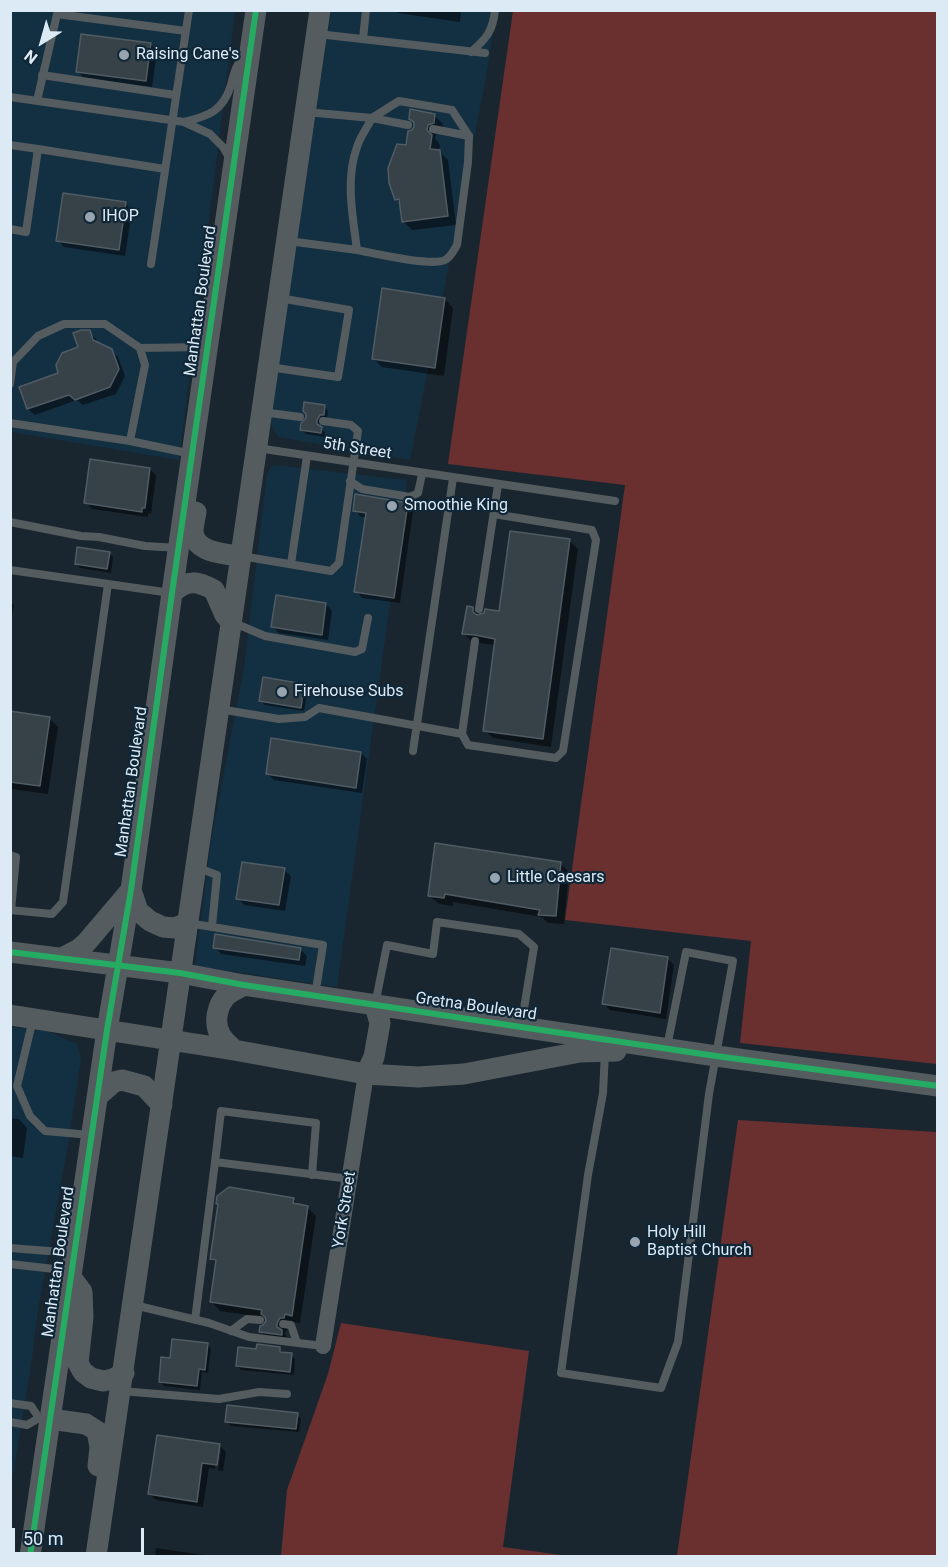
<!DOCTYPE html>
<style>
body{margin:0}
#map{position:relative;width:948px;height:1567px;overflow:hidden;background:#19262f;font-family:Roboto,sans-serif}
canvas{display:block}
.frame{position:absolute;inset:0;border:12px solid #dceaf5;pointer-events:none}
.north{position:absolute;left:12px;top:12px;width:60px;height:60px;-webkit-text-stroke:4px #102738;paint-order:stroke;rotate:217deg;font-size:16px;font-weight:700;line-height:24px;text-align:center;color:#dceaf5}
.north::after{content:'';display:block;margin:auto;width:21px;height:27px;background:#dceaf5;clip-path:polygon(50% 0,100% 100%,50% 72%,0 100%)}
.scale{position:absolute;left:12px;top:1528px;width:132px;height:27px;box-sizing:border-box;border:3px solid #dceaf5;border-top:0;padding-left:8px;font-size:18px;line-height:21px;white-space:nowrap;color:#dceaf5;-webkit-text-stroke:4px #102738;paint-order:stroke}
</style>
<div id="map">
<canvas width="948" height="1567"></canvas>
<div class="frame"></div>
<div class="north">N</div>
<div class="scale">50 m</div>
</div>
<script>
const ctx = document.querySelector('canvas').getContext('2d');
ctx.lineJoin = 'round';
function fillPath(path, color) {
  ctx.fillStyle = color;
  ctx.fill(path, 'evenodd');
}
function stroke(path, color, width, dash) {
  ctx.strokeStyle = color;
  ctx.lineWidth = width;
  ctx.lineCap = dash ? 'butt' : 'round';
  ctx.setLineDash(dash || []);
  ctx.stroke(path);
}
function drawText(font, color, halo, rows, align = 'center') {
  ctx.font = font + ' Roboto,sans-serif';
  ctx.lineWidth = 4.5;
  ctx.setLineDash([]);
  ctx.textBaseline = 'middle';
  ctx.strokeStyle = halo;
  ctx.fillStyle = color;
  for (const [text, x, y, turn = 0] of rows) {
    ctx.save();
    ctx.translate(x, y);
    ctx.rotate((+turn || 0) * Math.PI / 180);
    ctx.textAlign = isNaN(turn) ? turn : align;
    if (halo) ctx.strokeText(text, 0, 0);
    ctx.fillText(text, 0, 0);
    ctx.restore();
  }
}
fillPath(new Path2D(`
 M10 11H235L179 460 11 432Z
 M331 11H497L484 88 410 460 279 437 273 429 270 419Z
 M273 465 407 480 337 987 195 966 211 841 244 667 267 474Z
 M11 1027 47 1031 77 1044 81 1058 68 1145 38 1310 32 1359 11 1487Z`), '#133043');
fillPath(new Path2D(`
 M513 11H937V1064L740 1043 751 941 565 920 625 485 448 464Z
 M738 1120 937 1132V1556H677Z
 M341 1323 529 1351 503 1547 568 1556H281L287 1490 328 1374Z`), '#6a3030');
fillPath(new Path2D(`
 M395 10H461L460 22 398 13Z
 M151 45 157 51 152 87 84 78 78 72Z
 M434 115 443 124 442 131 437 133 435 138 440 145 439 151 448 160 456 225 412 230 403 221 401 204 396 199 407 147Z
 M126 204 132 210 125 256 64 247 58 240Z
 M445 299 453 308 444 376 382 367 373 358Z
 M89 332 96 339 97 344 111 350 118 357 125 376 116 394 83 405 77 400 35 415 28 409 60 374 80 348Z
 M324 406 328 411 327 418 324 419 320 424 321 428 325 433V437L306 434 302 430 308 419 307 413Z
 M150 469 156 476 151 514 148 513V517L92 509 86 502Z
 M407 504 413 511 400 603 362 598 356 591 366 517H361L355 510Z
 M570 541 578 549 551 747 493 738 484 730 496 645 472 642 464 634 472 609 480 616 500 613Z
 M109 553 113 557 111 573 80 568 76 564Z
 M10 602 14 605 10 626Z
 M326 604 332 611 328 640 279 633 273 627Z
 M304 685 308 689 304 711 265 705 261 701Z
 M10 713 49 718 58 727 48 794 11 789 10 796Z
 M361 753 367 759 362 793 274 780 267 773Z
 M560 863 569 872 564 924 548 923 542 917 453 902V906L439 904 430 896Z
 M284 870 291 876 285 911 244 905 238 898Z
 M215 947 300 949 307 956 305 966 221 954Z
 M668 959 674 965 666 1019 610 1010 604 1004Z
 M10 1118 19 1119 27 1128 23 1158 10 1156Z
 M293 1199 300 1206 307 1207 316 1216 300 1323 293 1322 285 1332V1335L290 1340H269L260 1331 264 1327 267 1318 220 1311 212 1302 217 1264 211 1259Z
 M207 1344 211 1348 208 1373 202 1372 200 1390 164 1386 160 1381 171 1360Z
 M279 1349 284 1353 291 1355 295 1359 294 1375 241 1370 237 1366 258 1351Z
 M297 1415 301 1419 299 1432 231 1426 227 1422Z
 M220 1446 226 1452 223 1471 218 1470 221 1449H218L215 1469 209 1468 203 1507 156 1500 150 1494Z
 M156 1548 210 1556H211H155Z`), '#0007');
const building = new Path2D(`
 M81 34 151 43 146 81 76 72Z
 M410 109 435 114 434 123 428 125 427 130 432 135 430 149 440 150 448 216 402 222 399 199 395 200 389 183 388 168 397 144 406 145 408 131 412 130 414 127V122L409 119Z
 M63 193 126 202 119 250 56 241Z
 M382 288 445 298 435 368 372 359Z
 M81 330H90L93 340 112 349 119 369 110 387 75 400 69 395 27 409 19 387 58 373 56 365 62 353 78 347 73 333Z
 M304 402 325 405 324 415H320L317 420V424L322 427 321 433 300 430 301 423 306 418V414L303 411Z
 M90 459 150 468 145 508H142V512L84 503Z
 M355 494 408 503 394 598 354 592 366 513 353 511Z
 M510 531 570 539 543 739 483 731 495 639 475 635 462 634 467 606 473 607V612L477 615 484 613 485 609 499 611Z
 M77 547 110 552 107 569 75 564Z
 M276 595 326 603 322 635 271 627Z
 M263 677 304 684 301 708 259 701Z
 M10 711 50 717 40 786 10 782Z
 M271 738 361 752 356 788 266 774Z
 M435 843 561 862 556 916 538 915 540 910 445 894 444 898 428 896Z
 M242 862 285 868 279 905 236 899Z
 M215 934 301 948 299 960 213 948Z
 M611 948 668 957 660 1013 602 1004Z
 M229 1187 294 1198 293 1203 308 1206 292 1316 285 1314 284 1318H280L277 1323V1327L282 1330V1335L259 1332 260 1326 263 1325 266 1321 265 1317 261 1314 262 1310 210 1302 216 1260 210 1259 218 1204H216L217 1196Z
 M172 1339 208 1343 205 1370 199 1369 197 1386 159 1382 161 1357 170 1358Z
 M257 1344 280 1347V1352L292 1353 290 1372 236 1366 238 1347 256 1349Z
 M227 1405 298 1413 296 1429 225 1422Z
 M157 1435 220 1444 217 1465 202 1463 197 1502 148 1494Z`);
fillPath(building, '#364148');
stroke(building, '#505b63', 1.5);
stroke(new Path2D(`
 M318 34 485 53
 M363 39 366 10
 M471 52C486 39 493 31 495 10
 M42 75 175 95
 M10 97 184 122 210 134 223 147 230 159
 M37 101 57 14 186 31
 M372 118 408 125
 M184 122C209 116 223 111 231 85 234 73 236 64 245 55
 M433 129 469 136
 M10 145 38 149
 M10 229 26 232 38 149 165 169
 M288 241 357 250C353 217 345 180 357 147 360 137 367 128 372 118L306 112
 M357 250C374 253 431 267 445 260 451 257 454 250 457 245L468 162 469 136 452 110 399 101 372 118
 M151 264 189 10
 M269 367 338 377 349 310 279 298
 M10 384 13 362 38 336 64 324H105L140 348 207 347
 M262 412 300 417
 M10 423 130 441 192 454
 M130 441 145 365 140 348
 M257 448 615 501
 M350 481 362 489 410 497 418 493 422 474
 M10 522 81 536 99 537 145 546 179 548
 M241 556 331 571 339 563 358 431 351 425 323 421
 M291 564 307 456
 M10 570 171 593
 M479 609 498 485
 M232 622 265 636 355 652 362 649 368 618
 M475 641 462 734 468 745 556 758 563 751 596 540 592 530 494 514
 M219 709 279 719 305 717 319 708 462 734
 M413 751 453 478
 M10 855 16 857 11 910
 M196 867 217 875 212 926
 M10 910 52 914 63 902 108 584
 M188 923 323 945 315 996
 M375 1005 387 945 433 954 437 922 519 934 534 947 521 1027
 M33 1019 17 1086 30 1116 45 1131 91 1135
 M605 1052 603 1093 588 1175 561 1373 661 1388 678 1342 709 1094 733 961 686 952 667 1047
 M312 1175 316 1123 221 1111 215 1162 350 1179
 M10 1248 74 1253
 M10 1264 72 1271
 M134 1305 209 1323 249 1337 323 1346
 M195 1320 215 1162
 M283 1324 291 1325 297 1343
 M231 1331 247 1319 260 1320
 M121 1391 219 1399 259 1392 287 1394
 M10 1403 31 1406 39 1418
 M10 1422 27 1425 39 1418 50 1419`), '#555c5f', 8);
stroke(new Path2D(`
 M323 1346 366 1074`), '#555c5f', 16);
stroke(new Path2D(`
 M196 512C195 518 193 526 193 532 195 553 225 554 241 556
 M172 593C187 579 197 581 214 590L225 615 231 622
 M10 952 180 973 244 985 521 1027 716 1056 938 1086
 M62 958 79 949 86 943 131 890 138 911 150 921 163 927 175 928 187 923
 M10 1015 234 1050 366 1074 418 1077 464 1074 580 1052 616 1051
 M234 1050C230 1046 224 1041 221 1036 213 1023 217 1005 227 995 232 991 239 988 244 985
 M366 1074 374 1057 380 1023 375 1006
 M97 1097 114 1082 122 1080 144 1086 162 1105
 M71 1277 82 1292 83 1317 78 1363 83 1372 91 1378 103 1381 113 1379 124 1373
 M50 1419 86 1424 97 1431 100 1447 98 1466
 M30 1556 107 1030 131 890 172 593 256 10
 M96 1556 320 10`), '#555c5f', 21);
stroke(new Path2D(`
 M10 952 180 973 244 985 521 1027 716 1056 938 1086
 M30 1556 107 1030 131 890 172 593 256 10`), '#26ab63', 6);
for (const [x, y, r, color] of [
 [124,55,6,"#98a5b0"],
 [90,217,6,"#98a5b0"],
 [392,506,6,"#98a5b0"],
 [282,692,6,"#98a5b0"],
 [495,878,6,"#98a5b0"],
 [635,1242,6,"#98a5b0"]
]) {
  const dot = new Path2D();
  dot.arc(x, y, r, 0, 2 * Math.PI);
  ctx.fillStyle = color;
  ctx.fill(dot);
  stroke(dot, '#102738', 2);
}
drawText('16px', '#dceaf5', '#102738', [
 ["Raising Cane's",136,55],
 ["IHOP",102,217],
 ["Smoothie King",404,506],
 ["Firehouse Subs",294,692],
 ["Little Caesars",507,878],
 ["Holy Hill",647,1233],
 ["Baptist Church",647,1251]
], 'left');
drawText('16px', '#dceaf5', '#102738', [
 ["Manhattan Boulevard",201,301,-82],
 ["5th Street",357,449,9],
 ["Manhattan Boulevard",132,782,-82],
 ["Gretna Boulevard",476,1007,8],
 ["York Street",345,1210,-81],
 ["Manhattan Boulevard",59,1262,-82]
]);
</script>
